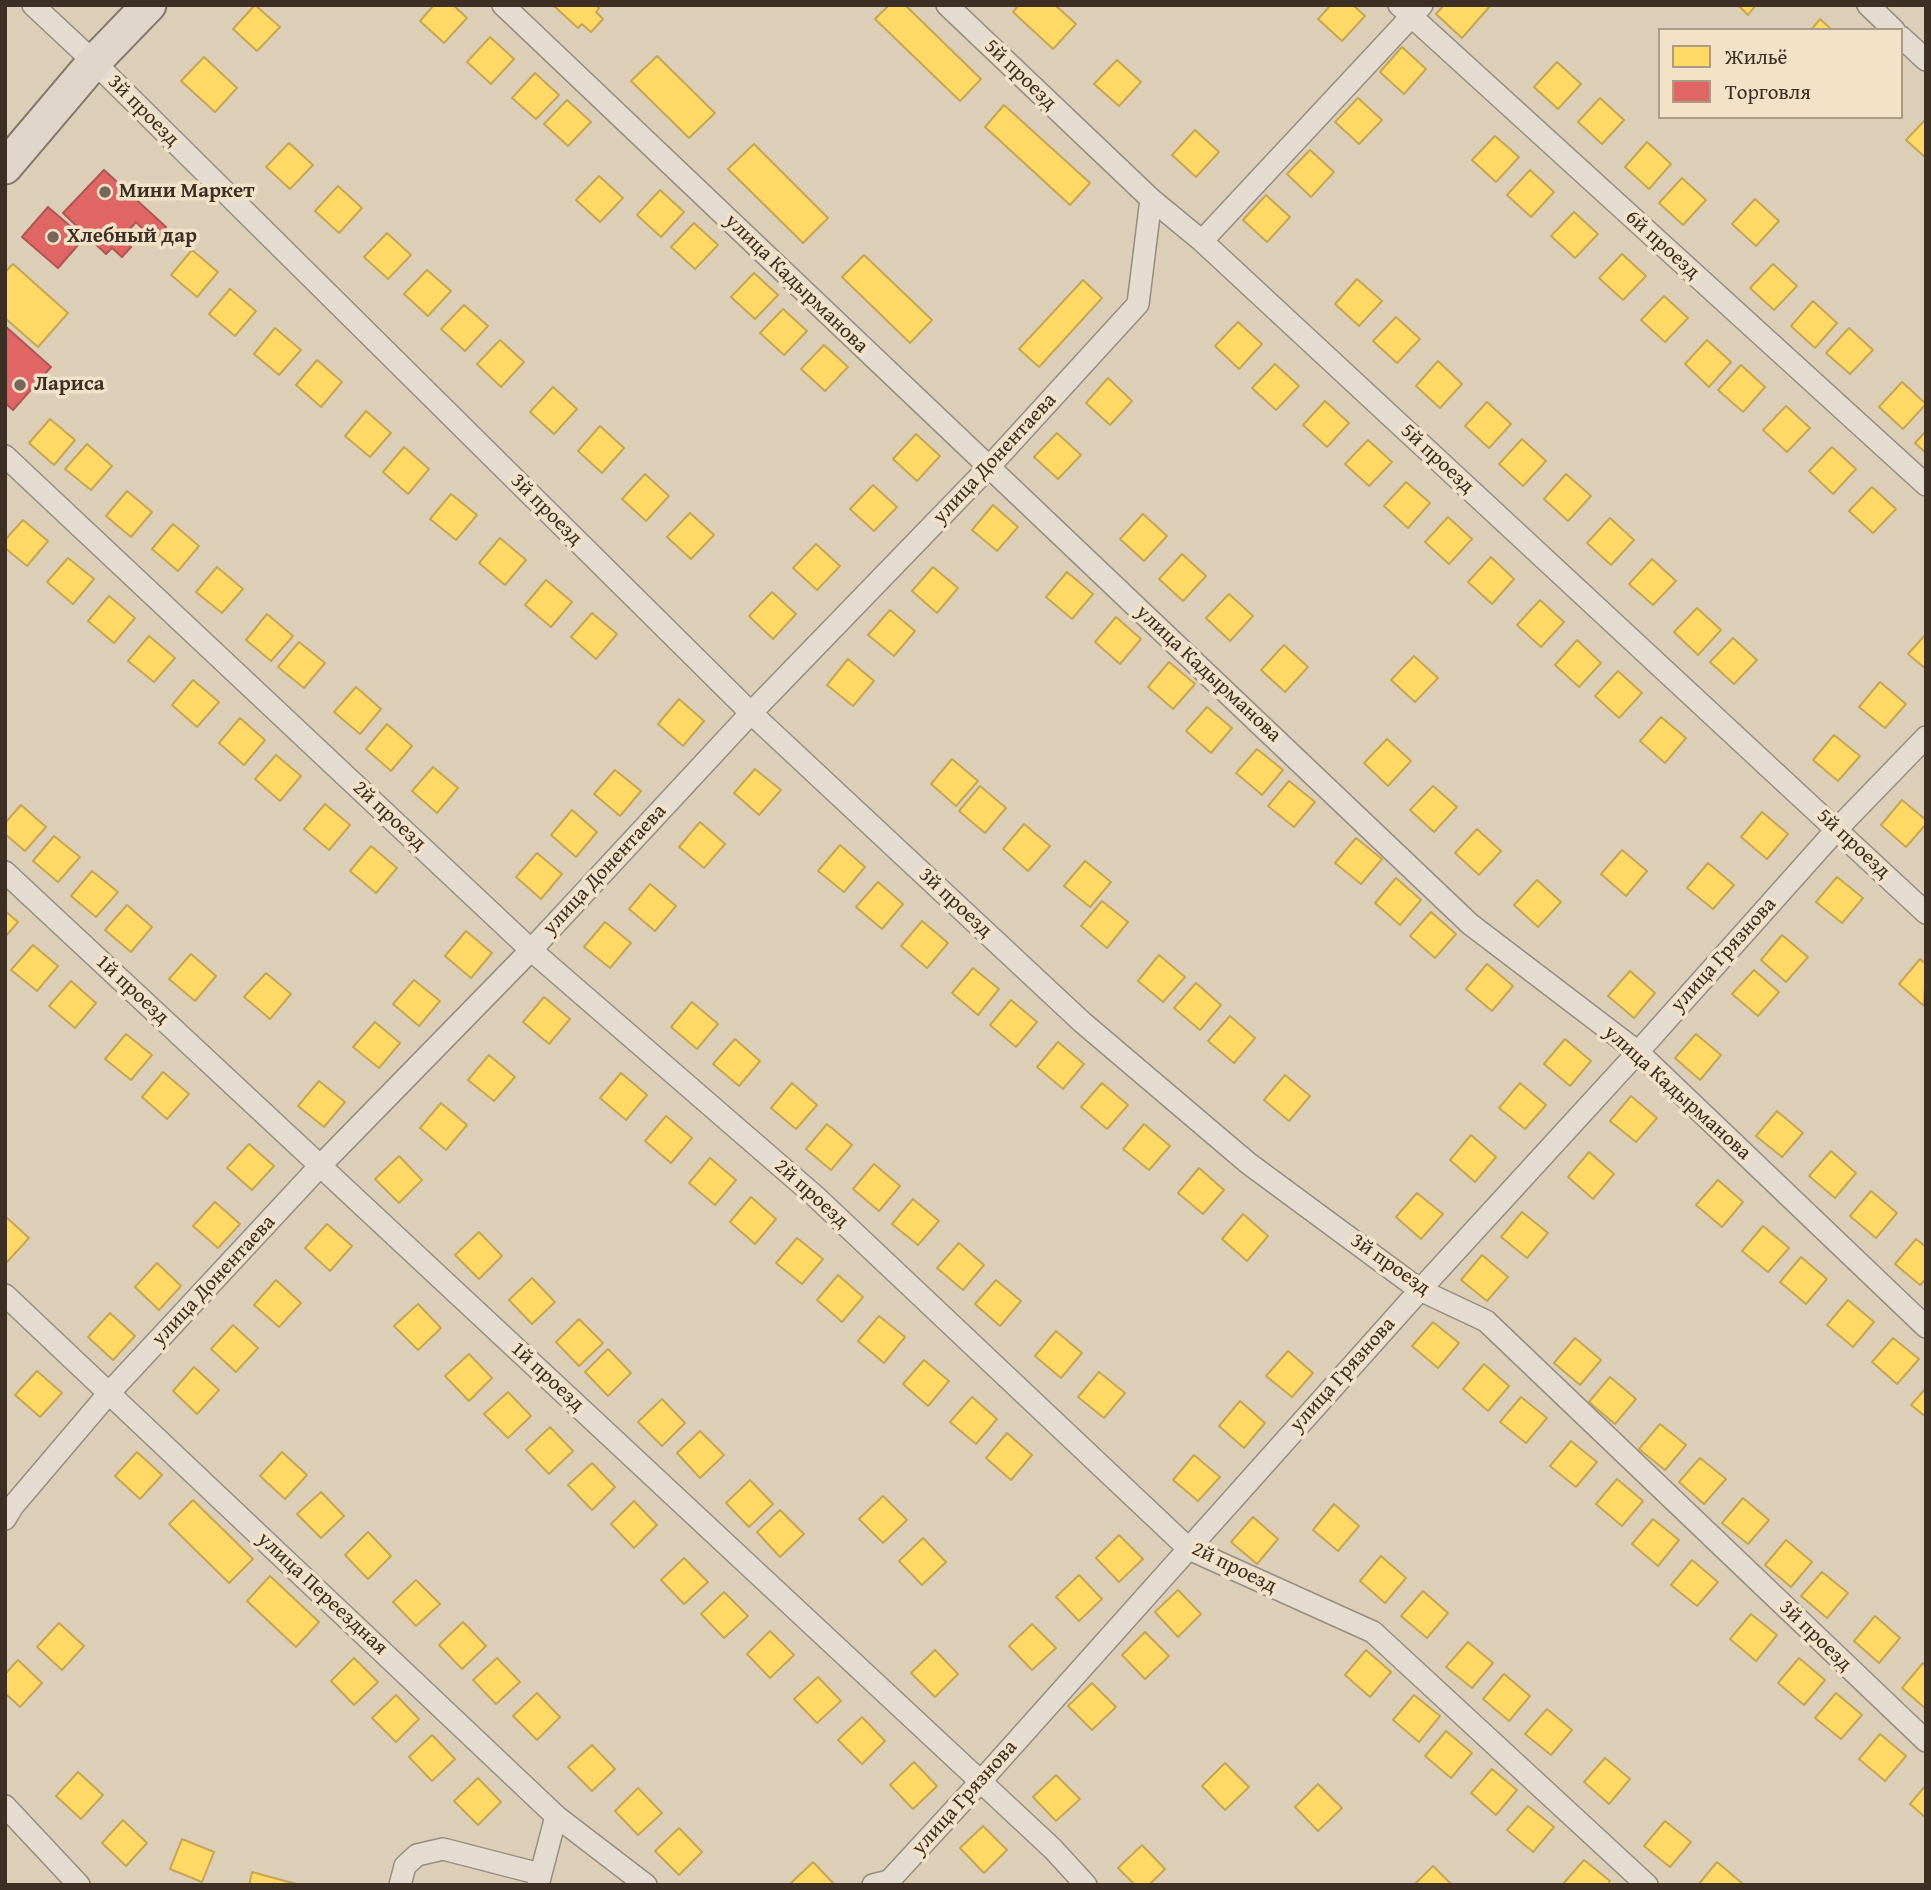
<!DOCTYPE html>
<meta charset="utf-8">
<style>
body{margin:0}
#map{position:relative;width:1931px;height:1890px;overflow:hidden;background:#ddceb8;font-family:"Gentium Book Plus",serif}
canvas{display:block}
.frame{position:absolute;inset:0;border:7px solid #3e2f24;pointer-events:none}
.legend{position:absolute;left:1658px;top:28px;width:245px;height:91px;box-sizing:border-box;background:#f3e2c7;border:2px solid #ab9a86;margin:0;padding:9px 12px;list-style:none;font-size:21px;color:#3e2f24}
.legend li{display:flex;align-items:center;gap:14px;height:35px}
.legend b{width:35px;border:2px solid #ab9a86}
</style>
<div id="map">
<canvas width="1931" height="1890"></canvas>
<div class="frame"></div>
<ul class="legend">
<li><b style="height:19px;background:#ffd966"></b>Жильё</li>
<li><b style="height:19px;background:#e06666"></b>Торговля</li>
</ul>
</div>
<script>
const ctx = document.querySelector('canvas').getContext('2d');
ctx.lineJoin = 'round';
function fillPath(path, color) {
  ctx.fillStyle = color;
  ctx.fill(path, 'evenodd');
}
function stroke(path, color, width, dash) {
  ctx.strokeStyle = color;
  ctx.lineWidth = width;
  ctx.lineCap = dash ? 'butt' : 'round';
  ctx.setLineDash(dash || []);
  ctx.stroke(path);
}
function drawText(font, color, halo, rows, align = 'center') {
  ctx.font = font + ' "Gentium Book Plus",serif';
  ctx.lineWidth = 7;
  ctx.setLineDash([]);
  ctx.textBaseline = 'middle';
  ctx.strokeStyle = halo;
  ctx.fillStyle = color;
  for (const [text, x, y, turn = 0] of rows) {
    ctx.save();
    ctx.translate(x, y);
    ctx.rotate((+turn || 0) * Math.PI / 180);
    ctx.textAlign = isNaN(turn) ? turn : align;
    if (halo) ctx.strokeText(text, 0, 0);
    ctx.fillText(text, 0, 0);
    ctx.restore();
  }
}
const homes = new Path2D(`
 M255 5 280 27 257 51 233 29Z
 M434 5H453L467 18 444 43 420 21Z
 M553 5H596L599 8 596 12 603 19 591 32 582 24 578 28Z
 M889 5H905L981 79 960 101 875 19Z
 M1019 5H1055L1076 24 1053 49 1013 12Z
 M1331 5H1353L1365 16 1342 41 1318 19Z
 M1444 5H1491L1462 38 1436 14Z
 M1738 5H1756L1748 15Z
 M1820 19 1832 30H1811Z
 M490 37 514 59 491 84 467 62Z
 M1402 47 1426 69 1404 94 1380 72Z
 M657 56 715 113 689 138 631 81Z
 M204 57 237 88 215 112 181 81Z
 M1117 60 1141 82 1119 106 1094 84Z
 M1557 62 1581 84 1558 109 1534 87Z
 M535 73 559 95 536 119 512 98Z
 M1358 98 1382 120 1359 144 1335 122Z
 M1600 98 1624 120 1602 144 1578 122Z
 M567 100 591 122 568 146 544 124Z
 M1004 105 1090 183 1070 205 985 127Z
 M1926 119V158L1906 140Z
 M1195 130 1219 152 1196 177 1172 155Z
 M1495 136 1519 157 1496 182 1472 160Z
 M1647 142 1671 164 1649 189 1625 167Z
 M289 143 313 165 290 189 266 167Z
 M754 144 828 218 803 243 728 169Z
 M1310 150 1334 172 1311 197 1287 174Z
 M1530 170 1554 192 1531 217 1507 195Z
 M599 176 623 198 600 222 576 200Z
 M1682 178 1706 200 1683 225 1659 203Z
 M338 186 362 208 339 233 315 211Z
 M660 190 684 212 661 237 637 215Z
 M1266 195 1290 217 1267 242 1243 220Z
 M1755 199 1779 221 1756 246 1732 224Z
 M1574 212 1598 234 1575 258 1551 236Z
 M694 223 718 245 695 269 671 247Z
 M387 233 411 255 388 279 364 257Z
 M192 250 218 272 197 297 171 275Z
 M1622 254 1646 276 1623 300 1599 278Z
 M864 255 932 320 910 343 842 277Z
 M13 264 68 313 38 347 5 318V272Z
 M1773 264 1797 286 1774 310 1750 288Z
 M427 270 451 291 428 316 404 294Z
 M754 273 778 295 755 319 731 297Z
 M1357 279 1382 301 1359 326 1335 304Z
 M1083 280 1102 298 1039 367 1019 349Z
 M230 289 256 311 235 336 209 314Z
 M1664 296 1688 318 1665 342 1641 320Z
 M1813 301 1837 323 1815 348 1791 326Z
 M464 305 488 326 465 351 441 329Z
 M783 309 807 331 784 355 760 333Z
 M1396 317 1420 339 1397 363 1373 341Z
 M1238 322 1262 344 1239 369 1215 346Z
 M275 328 301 350 279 375 254 354Z
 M1849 328 1873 350 1850 374 1826 353Z
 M500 340 524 362 501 387 477 364Z
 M1707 340 1731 362 1709 387 1685 364Z
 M824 345 848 367 825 391 801 369Z
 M317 360 342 382 321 407 296 385Z
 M1438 361 1462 384 1440 408 1416 386Z
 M1275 364 1299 386 1276 410 1252 388Z
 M1741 365 1765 387 1743 412 1718 390Z
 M1108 378 1132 401 1110 425 1086 403Z
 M1902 382 1926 404 1903 429 1879 407Z
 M553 387 577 409 554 434 530 412Z
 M1325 401 1349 423 1327 447 1303 425Z
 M1487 402 1511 424 1489 448 1465 426Z
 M1786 406 1810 428 1787 452 1763 430Z
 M366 411 391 433 370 457 345 436Z
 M50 419 75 440 54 465 29 443Z
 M600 426 624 448 602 473 578 451Z
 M1926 431V453L1915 443Z
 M1057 433 1081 455 1058 479 1034 457Z
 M916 434 940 456 917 481 893 459Z
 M1522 439 1546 461 1523 486 1499 464Z
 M1368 440 1392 462 1369 486 1345 464Z
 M87 444 112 466 91 490 65 469Z
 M404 447 429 469 408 494 383 472Z
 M1832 447 1856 469 1833 494 1809 471Z
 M645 474 669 496 646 521 622 499Z
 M1566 474 1591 496 1568 521 1544 499Z
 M1406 482 1430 503 1408 528 1384 506Z
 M873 485 897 507 874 531 850 509Z
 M1872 487 1896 509 1873 533 1849 511Z
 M127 491 152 512 131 537 106 516Z
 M451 494 477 515 456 540 430 519Z
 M993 505 1018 527 997 551 972 530Z
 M690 513 714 535 691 559 667 537Z
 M1143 514 1167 536 1144 561 1120 539Z
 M1448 517 1472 539 1449 564 1425 542Z
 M1610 518 1634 540 1611 565 1587 543Z
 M23 520 48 541 27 566 5 548V540Z
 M173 524 199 546 178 571 152 549Z
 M500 538 526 560 505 585 479 563Z
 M816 544 840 566 817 590 793 568Z
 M1182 554 1206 576 1183 601 1159 579Z
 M1491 557 1514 579 1492 604 1468 582Z
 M68 558 94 579 73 604 47 582Z
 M1652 559 1676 581 1653 605 1629 584Z
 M217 567 243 589 222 613 196 592Z
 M933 567 958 588 937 613 912 591Z
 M1067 572 1093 594 1072 619 1046 597Z
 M546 580 572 602 551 627 525 605Z
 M772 592 796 614 773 639 749 616Z
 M1229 594 1253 616 1230 641 1206 618Z
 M109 596 135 618 114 643 88 621Z
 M1540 600 1564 622 1541 647 1517 625Z
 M1697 608 1721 630 1698 655 1674 632Z
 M890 610 915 631 894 656 868 635Z
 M592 613 617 634 596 659 571 637Z
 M267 614 293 636 271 661 246 640Z
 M1116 617 1141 639 1120 664 1095 642Z
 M1926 634V669L1908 654Z
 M149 636 175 658 154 682 128 661Z
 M1733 638 1757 660 1734 684 1710 662Z
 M1577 640 1601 663 1579 687 1555 665Z
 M299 642 325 663 304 688 278 667Z
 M1284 645 1308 667 1285 692 1261 670Z
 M1414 656 1438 678 1415 702 1391 680Z
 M848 659 874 681 853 706 827 685Z
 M1169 662 1195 684 1173 709 1148 687Z
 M1618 671 1642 693 1619 718 1595 696Z
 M193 680 219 702 197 727 172 705Z
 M1880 682 1906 704 1885 728 1859 707Z
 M356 687 381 709 360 734 334 712Z
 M679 699 704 721 683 746 658 724Z
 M1207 707 1232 728 1211 753 1186 731Z
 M1661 717 1686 738 1665 763 1640 741Z
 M240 718 265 740 244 765 219 743Z
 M387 724 412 746 391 771 366 749Z
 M1834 735 1860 756 1838 781 1813 760Z
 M1387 739 1411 761 1388 786 1364 763Z
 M1257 749 1283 770 1262 795 1236 773Z
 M276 755 301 776 280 801 255 779Z
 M952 759 978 781 956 806 931 784Z
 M433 767 458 788 437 813 412 791Z
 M755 769 781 790 759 815 734 793Z
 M615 770 641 791 620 816 594 794Z
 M1289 781 1315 802 1294 827 1268 806Z
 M980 786 1006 808 985 833 959 811Z
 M1433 786 1457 807 1434 832 1410 810Z
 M1902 800 1926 820V824L1906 847 1881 825Z
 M325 804 350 825 329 850 304 829Z
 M21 805 46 827 25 851 5 834V823Z
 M572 810 597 832 576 857 551 835Z
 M1762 812 1788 834 1767 859 1741 837Z
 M700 822 725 844 704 868 679 847Z
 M1024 824 1050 846 1028 871 1003 849Z
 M1477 829 1501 851 1479 875 1455 853Z
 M54 836 80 857 58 882 33 861Z
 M1356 838 1382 859 1361 884 1335 863Z
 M840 845 865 867 844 892 818 871Z
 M371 846 397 868 376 893 350 871Z
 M1622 850 1647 871 1626 896 1601 874Z
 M537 853 562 874 541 899 516 877Z
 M1085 861 1111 882 1090 907 1064 886Z
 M1708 863 1734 885 1713 909 1687 888Z
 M92 871 118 892 96 917 71 896Z
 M1837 877 1863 898 1842 923 1816 902Z
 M1396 878 1421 900 1400 925 1375 903Z
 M1537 880 1561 902 1538 927 1514 905Z
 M878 882 903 904 882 929 856 907Z
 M650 884 676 906 655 931 629 909Z
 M1102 901 1128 922 1107 948 1081 926Z
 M127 905 152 927 131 952 105 930Z
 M5 911 18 922 5 937Z
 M1431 912 1456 934 1435 958 1410 936Z
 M922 921 948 943 927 968 901 946Z
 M605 922 631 943 610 968 584 947Z
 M466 931 492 953 471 978 445 956Z
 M1782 935 1808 957 1786 982 1761 960Z
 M33 945 58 966 37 991 11 970Z
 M191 954 216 976 195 1001 169 979Z
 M1159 955 1185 977 1163 1002 1138 981Z
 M1920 959 1926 964 1924 1006 1899 984Z
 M1487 964 1513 986 1492 1011 1466 989Z
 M973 968 999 989 978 1015 952 993Z
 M1754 970 1779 992 1758 1016 1732 994Z
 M1630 971 1655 993 1634 1018 1608 996Z
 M266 973 291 994 270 1019 244 997Z
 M414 980 440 1001 419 1026 393 1004Z
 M71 981 96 1003 75 1028 49 1006Z
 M1196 983 1221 1005 1200 1030 1174 1008Z
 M544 997 570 1019 549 1044 523 1022Z
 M1011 1000 1037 1022 1016 1047 990 1025Z
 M692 1002 718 1024 697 1049 671 1027Z
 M1230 1016 1255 1038 1234 1063 1208 1041Z
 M375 1022 400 1043 379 1068 353 1047Z
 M126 1034 152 1055 131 1080 105 1059Z
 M1696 1034 1721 1055 1700 1080 1675 1058Z
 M735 1039 760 1061 739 1086 713 1064Z
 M1565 1039 1591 1061 1570 1086 1544 1064Z
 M1058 1042 1084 1064 1063 1089 1037 1067Z
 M489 1055 515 1077 494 1101 468 1080Z
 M163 1072 189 1094 167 1119 142 1097Z
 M621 1073 647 1095 626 1120 600 1098Z
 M1285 1075 1310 1096 1289 1121 1264 1100Z
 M319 1081 345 1102 324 1127 298 1106Z
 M792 1083 817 1105 796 1129 771 1108Z
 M1102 1083 1128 1105 1107 1129 1081 1107Z
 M1520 1083 1546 1105 1525 1129 1499 1108Z
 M1631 1096 1657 1118 1636 1142 1610 1121Z
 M441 1103 467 1125 446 1150 420 1128Z
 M1777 1111 1803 1133 1782 1157 1756 1136Z
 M666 1116 692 1138 671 1163 645 1141Z
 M827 1124 852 1145 831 1170 806 1149Z
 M1144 1124 1170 1146 1149 1170 1123 1149Z
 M1471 1135 1496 1157 1475 1182 1450 1160Z
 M249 1144 274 1166 252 1190 227 1168Z
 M1831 1151 1856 1173 1835 1198 1809 1176Z
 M1589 1152 1614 1174 1593 1199 1568 1177Z
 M399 1156 422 1180 399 1203 375 1179Z
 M710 1158 736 1180 715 1205 689 1183Z
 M874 1164 900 1186 879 1211 853 1189Z
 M1199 1168 1224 1190 1203 1214 1178 1193Z
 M1718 1180 1743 1202 1722 1227 1696 1205Z
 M1871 1191 1897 1213 1876 1238 1850 1216Z
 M1417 1193 1443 1214 1421 1239 1396 1217Z
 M751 1197 776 1219 755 1244 730 1222Z
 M913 1199 939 1221 918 1245 892 1224Z
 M215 1202 240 1224 218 1248 193 1226Z
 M1522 1212 1548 1233 1527 1258 1501 1237Z
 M1243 1214 1268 1236 1247 1261 1222 1239Z
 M5 1216 29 1238 7 1262 5 1260Z
 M327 1224 352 1246 330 1271 305 1248Z
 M1763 1226 1789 1248 1768 1272 1742 1251Z
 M479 1232 502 1256 479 1279 455 1255Z
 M797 1238 823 1259 802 1284 776 1263Z
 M1916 1239 1926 1247V1279L1920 1285 1895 1264Z
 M959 1243 984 1265 963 1290 937 1268Z
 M1482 1255 1508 1277 1487 1301 1461 1280Z
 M1801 1257 1827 1279 1806 1304 1780 1282Z
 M157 1263 181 1286 159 1310 135 1287Z
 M838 1275 863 1297 842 1322 817 1300Z
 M532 1278 555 1302 532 1324 509 1300Z
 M276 1280 301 1303 279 1327 254 1305Z
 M996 1280 1021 1301 1000 1326 975 1304Z
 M1848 1300 1874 1322 1853 1347 1827 1325Z
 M418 1304 441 1328 418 1350 394 1326Z
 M110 1313 135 1336 113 1360 88 1337Z
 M879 1316 905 1337 884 1363 858 1341Z
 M579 1319 603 1343 579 1366 556 1342Z
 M1433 1322 1459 1343 1438 1368 1412 1346Z
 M233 1325 258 1348 236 1372 211 1349Z
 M1056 1331 1082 1353 1061 1378 1035 1356Z
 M1575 1338 1601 1360 1580 1385 1554 1363Z
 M1893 1338 1919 1359 1897 1384 1872 1362Z
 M608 1349 631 1373 608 1396 585 1372Z
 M1288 1351 1313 1373 1292 1397 1266 1376Z
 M469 1354 492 1378 469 1401 445 1376Z
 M924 1360 949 1381 928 1406 903 1384Z
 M1484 1364 1509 1386 1488 1411 1463 1389Z
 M194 1367 219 1390 197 1414 173 1391Z
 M37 1371 62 1393 40 1417 15 1395Z
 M1099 1372 1125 1393 1104 1418 1078 1397Z
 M1610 1377 1636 1399 1615 1424 1589 1402Z
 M1926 1388V1417L1911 1405Z
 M508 1392 531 1416 508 1438 484 1414Z
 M972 1397 997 1419 976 1444 950 1422Z
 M1521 1397 1547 1418 1526 1443 1500 1422Z
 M662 1399 685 1423 662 1446 638 1422Z
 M1240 1401 1265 1423 1244 1448 1219 1426Z
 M1660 1424 1686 1445 1665 1470 1639 1449Z
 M550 1427 573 1451 549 1474 526 1450Z
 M700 1431 724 1455 700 1478 677 1453Z
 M1007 1433 1032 1455 1011 1480 986 1458Z
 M1571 1441 1597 1462 1576 1487 1550 1466Z
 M137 1452 162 1475 140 1499 115 1476Z
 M282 1452 307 1475 285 1499 260 1476Z
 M1194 1455 1220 1477 1198 1501 1173 1480Z
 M1700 1458 1726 1479 1704 1504 1679 1482Z
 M592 1463 615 1487 592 1510 568 1485Z
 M1617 1479 1643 1501 1622 1526 1596 1504Z
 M750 1480 773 1504 749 1527 726 1503Z
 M321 1492 344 1516 321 1538 297 1514Z
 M883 1496 907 1520 883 1543 859 1519Z
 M1743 1498 1769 1520 1748 1544 1722 1523Z
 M193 1500 253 1559 229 1583 169 1524Z
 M634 1501 657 1525 634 1548 611 1524Z
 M1334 1504 1359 1526 1338 1551 1313 1530Z
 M780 1510 804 1534 780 1557 757 1532Z
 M1253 1517 1278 1539 1257 1564 1231 1542Z
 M1653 1519 1679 1540 1658 1566 1632 1544Z
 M368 1532 391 1556 368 1579 345 1555Z
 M1119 1535 1143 1559 1119 1582 1096 1558Z
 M923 1538 946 1562 922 1585 899 1561Z
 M1786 1540 1812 1562 1791 1587 1765 1565Z
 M1381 1556 1406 1578 1385 1603 1360 1581Z
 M684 1558 708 1582 684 1604 661 1580Z
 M1692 1560 1718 1582 1697 1606 1671 1585Z
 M1822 1572 1848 1593 1827 1618 1801 1596Z
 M1079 1575 1102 1599 1079 1621 1056 1597Z
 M270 1576 319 1622 296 1647 247 1601Z
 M416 1580 440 1604 416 1626 393 1602Z
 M1178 1590 1201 1614 1178 1637 1155 1612Z
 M1423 1591 1448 1613 1427 1638 1401 1616Z
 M724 1592 748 1616 724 1638 701 1614Z
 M1751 1614 1777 1635 1756 1661 1730 1639Z
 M1875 1616 1900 1638 1879 1663 1854 1641Z
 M463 1622 486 1646 462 1669 439 1645Z
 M59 1623 84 1646 62 1670 37 1647Z
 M1032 1624 1056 1648 1032 1670 1009 1646Z
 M770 1631 794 1655 770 1678 747 1654Z
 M1145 1632 1169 1656 1145 1679 1122 1655Z
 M1468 1642 1493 1663 1472 1688 1446 1667Z
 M935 1650 958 1674 935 1697 911 1673Z
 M1366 1650 1391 1672 1370 1697 1345 1675Z
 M354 1658 378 1682 354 1705 331 1681Z
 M497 1658 520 1682 496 1704 473 1680Z
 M1799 1658 1825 1680 1804 1705 1778 1683Z
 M18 1660 42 1683 20 1707 5 1693V1674Z
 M1923 1663 1926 1666V1709L1902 1688Z
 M1504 1674 1530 1696 1509 1721 1483 1699Z
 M818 1677 841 1701 817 1723 794 1699Z
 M1092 1683 1116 1707 1092 1730 1068 1706Z
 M537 1693 560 1717 537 1740 513 1716Z
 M1836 1693 1862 1715 1841 1739 1815 1718Z
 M396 1695 419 1719 396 1742 372 1718Z
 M1414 1695 1440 1716 1419 1742 1393 1720Z
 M1547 1709 1572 1730 1551 1755 1525 1734Z
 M862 1717 885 1741 862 1764 838 1740Z
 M1446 1731 1472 1753 1451 1778 1425 1756Z
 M1880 1734 1906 1756 1885 1781 1859 1759Z
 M432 1735 455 1759 432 1781 409 1757Z
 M592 1745 615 1769 592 1791 568 1767Z
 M1605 1758 1630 1779 1609 1804 1584 1782Z
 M914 1762 937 1786 913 1809 890 1785Z
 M1225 1763 1249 1787 1225 1810 1202 1786Z
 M1492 1769 1517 1790 1496 1815 1471 1793Z
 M78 1772 103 1795 81 1819 56 1796Z
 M1056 1775 1080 1799 1056 1821 1033 1797Z
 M478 1778 501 1802 478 1825 454 1801Z
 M1318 1784 1342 1808 1318 1831 1295 1807Z
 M1926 1785V1818L1910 1804Z
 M638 1788 662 1813 638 1835 615 1811Z
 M1528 1806 1554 1827 1533 1852 1507 1830Z
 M123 1820 147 1843 126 1866 102 1843Z
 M1665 1821 1691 1842 1670 1867 1644 1846Z
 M983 1826 1007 1850 984 1873 960 1848Z
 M679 1828 702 1852 679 1875 655 1851Z
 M182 1839 214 1852 202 1882 170 1869Z
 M1142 1845 1165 1869 1149 1885H1135L1118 1868Z
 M1584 1860 1610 1881 1607 1885 1563 1884Z
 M813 1862 835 1885H789Z
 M1717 1862 1743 1884 1742 1885H1698Z
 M1433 1866 1452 1885H1414Z
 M252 1872 300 1885H249Z`);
fillPath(homes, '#ffd966');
stroke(homes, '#c5a652', 2);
const shops = new Path2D(`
 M104 170 166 227 154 240 136 222 122 238 131 247 122 257 112 248 106 254 63 213Z
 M48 207 84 238 58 268 22 237Z
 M5 326 51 367 13 410 5 403Z`);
fillPath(shops, '#e06666');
stroke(shops, '#af5652', 2);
const street = new Path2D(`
 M33 5 94 62 751 713 1082 1022 1248 1163 1420 1290 1486 1321 1926 1741
 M503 5 1470 924 1638 1052 1926 1327
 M947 5 1151 199 1202 241 1926 913
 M1399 5 1926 485
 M1868 5 1894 30
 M1901 37 1926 60
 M1202 241 1422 5
 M5 456 531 950 815 1196 1189 1549 1373 1632 1647 1885
 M5 872 1053 1849 1086 1885
 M5 1295 556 1816 646 1885
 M5 1519 13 1506 109 1393 320 1166 531 950 751 713 989 467 1138 304 1151 199
 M5 1806 79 1885
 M400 1885 405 1866 417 1855 443 1849 540 1874
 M538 1885 556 1816
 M873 1885 889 1881 981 1781 1420 1290 1638 1052 1837 829 1926 737`);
const primary = new Path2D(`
 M5 167 94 62 149 5`);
stroke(street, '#978d7f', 24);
stroke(primary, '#81776b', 37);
stroke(street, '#e4dcd1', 21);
stroke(primary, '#dfd6c9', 33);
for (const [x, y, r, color] of [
 [105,192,7,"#766758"],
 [53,237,7,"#766758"],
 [20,385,7,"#766758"]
]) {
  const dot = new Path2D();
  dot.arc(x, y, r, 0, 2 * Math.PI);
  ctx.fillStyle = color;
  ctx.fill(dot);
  stroke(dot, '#f3e2c7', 2.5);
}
drawText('21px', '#3e2f24', '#f3e2c7', [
 ["5й проезд",1020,75,44],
 ["3й проезд",143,111,45],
 ["6й проезд",1662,245,42],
 ["улица Кадырманова",796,284,44],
 ["улица Донентаева",995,459,-47],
 ["5й проезд",1437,459,43],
 ["3й проезд",546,510,45],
 ["улица Кадырманова",1208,674,43],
 ["2й проезд",389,816,43],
 ["5й проезд",1853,844,43],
 ["улица Донентаева",605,870,-47],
 ["3й проезд",955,903,43],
 ["улица Грязнова",1724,955,-48],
 ["1й проезд",132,990,43],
 ["улица Кадырманова",1677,1093,42],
 ["2й проезд",811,1194,42],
 ["3й проезд",1390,1265,35],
 ["улица Донентаева",214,1281,-47],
 ["улица Грязнова",1343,1375,-48],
 ["1й проезд",547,1377,43],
 ["2й проезд",1234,1568,26],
 ["улица Переездная",322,1594,43],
 ["3й проезд",1815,1636,44],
 ["улица Грязнова",965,1798,-48]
]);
drawText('bold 21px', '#3e2f24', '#f3e2c7', [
 ["Мини Маркет",119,192],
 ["Хлебный дар",67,237],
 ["Лариса",34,385]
], 'left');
</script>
